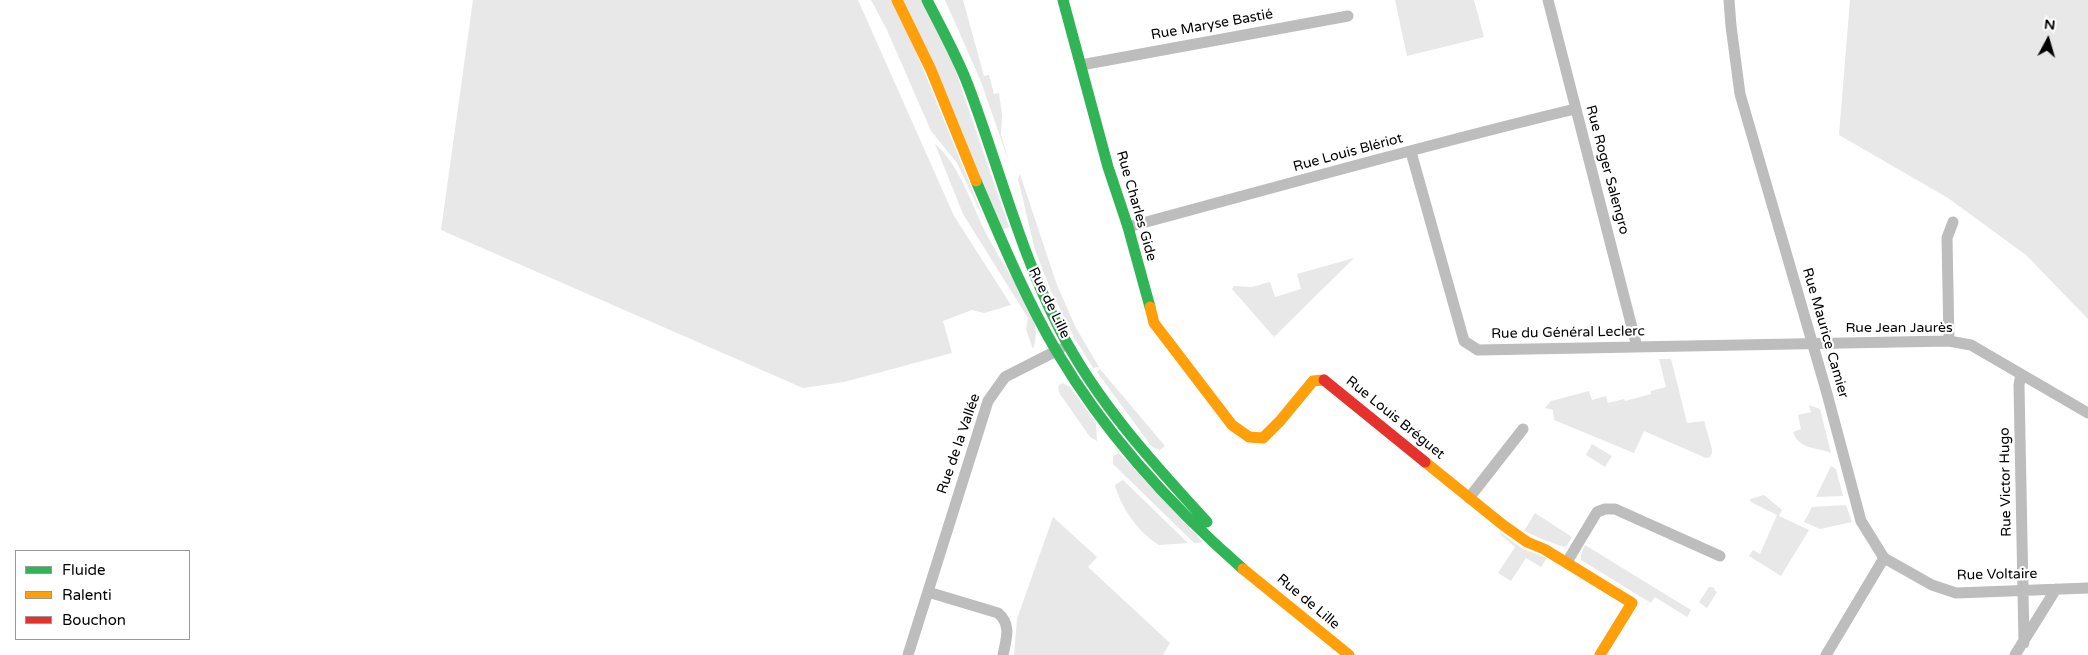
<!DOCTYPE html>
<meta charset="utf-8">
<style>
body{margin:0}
#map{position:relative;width:2088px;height:655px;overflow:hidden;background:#fff;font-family:"Varela Round",sans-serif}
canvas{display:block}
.legend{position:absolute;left:15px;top:550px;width:175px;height:90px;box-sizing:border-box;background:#fff;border:1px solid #999;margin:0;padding:6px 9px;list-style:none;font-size:15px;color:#000}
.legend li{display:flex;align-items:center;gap:10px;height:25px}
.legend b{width:25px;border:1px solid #999}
.north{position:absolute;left:2023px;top:15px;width:50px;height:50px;-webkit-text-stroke:4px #fff;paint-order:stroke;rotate:6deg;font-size:14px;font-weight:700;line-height:20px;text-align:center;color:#000}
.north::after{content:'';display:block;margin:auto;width:18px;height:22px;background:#000;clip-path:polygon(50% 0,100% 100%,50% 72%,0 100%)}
</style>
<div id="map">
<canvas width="2088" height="655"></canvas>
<ul class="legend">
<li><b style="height:6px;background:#30b455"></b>Fluide</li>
<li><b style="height:6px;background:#ff9f0a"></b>Ralenti</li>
<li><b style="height:6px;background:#e5322d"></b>Bouchon</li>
</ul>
<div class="north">N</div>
</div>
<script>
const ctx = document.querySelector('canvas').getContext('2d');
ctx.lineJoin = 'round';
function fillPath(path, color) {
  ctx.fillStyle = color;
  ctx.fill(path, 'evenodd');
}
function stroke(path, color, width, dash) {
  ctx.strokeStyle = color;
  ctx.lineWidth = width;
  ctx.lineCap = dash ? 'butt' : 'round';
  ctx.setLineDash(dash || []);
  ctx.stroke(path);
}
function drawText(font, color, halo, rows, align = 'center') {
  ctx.font = font + ' "Varela Round",sans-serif';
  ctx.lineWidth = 4.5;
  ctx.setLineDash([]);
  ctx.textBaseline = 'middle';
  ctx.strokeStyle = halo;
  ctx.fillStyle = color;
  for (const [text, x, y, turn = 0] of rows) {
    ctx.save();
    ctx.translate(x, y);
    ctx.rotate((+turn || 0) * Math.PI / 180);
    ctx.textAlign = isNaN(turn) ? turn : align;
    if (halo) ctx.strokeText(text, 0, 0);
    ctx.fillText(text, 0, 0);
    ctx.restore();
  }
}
fillPath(new Path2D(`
 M473 0H858L954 216 1011 305 984 313 972 310 943 321 952 353 844 382 803 388 441 230Z
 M871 0H893L905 25 987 226 957 163 931 131 887 30Z
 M902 0H923L946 43 1009 227 1002 230Z
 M945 0H963L984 76 989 75 994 94 999 93 1002 115 1001 135 1010 165 981 82Z
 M1395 0H1474L1484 37 1407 56Z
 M1850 0H2088V319L2026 255 1948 198 1839 135Z
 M935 144C961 166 972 207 988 237 1003 265 1023 292 1034 322 1037 331 1036 340 1033 349L1026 329 1028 318 963 214Z
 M1020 174 1057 285 1076 328 1099 367 1093 368 1077 342 1074 339 1073 335 1051 291 1035 250 1018 179Z
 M1354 258 1274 337 1232 289 1234 286 1252 287 1270 282 1275 297 1301 289 1297 274Z
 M1659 359H1671L1687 423 1704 421 1712 449V453L1710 457 1706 458 1644 431 1634 453 1554 420 1553 410 1545 408 1551 401 1589 391 1592 400 1606 396 1608 403 1624 399 1625 401 1651 394V391L1666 387Z
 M1100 369 1165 446 1160 450 1152 447 1097 372Z
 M1063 383 1070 387 1096 423 1097 441 1090 437 1060 394 1058 388 1059 385Z
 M1809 405 1820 409 1831 453C1816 447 1798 449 1793 432L1801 429 1798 415 1811 412Z
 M1592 444 1612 456 1605 467 1586 455Z
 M1119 453 1203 542 1195 543 1192 541 1113 464V456Z
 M1831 466 1836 469 1843 496 1816 497Z
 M1123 480 1188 543 1159 545C1139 533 1121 508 1115 485Z
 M1764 495 1782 510 1779 516 1809 530 1781 576 1749 556 1753 550 1760 554 1777 515 1751 502 1750 499Z
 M1846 505 1852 522 1820 529 1804 522 1812 507Z
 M1535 513 1572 537 1566 547C1561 547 1530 534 1524 531Z
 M1053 517 1097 557 1088 567 1170 643 1163 655H1014L1017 619Z
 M1501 533 1523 549 1547 558 1541 567 1526 558 1511 581 1498 573 1515 547 1500 534Z
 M1585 545 1691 610 1687 617 1655 597 1651 603 1581 560V555Z
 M1709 587 1715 588 1714 590 1717 592 1707 608 1699 602Z`), '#e8e8e8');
stroke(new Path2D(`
 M1548 0 1637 347
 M1729 0 1731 26 1740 94 1826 390 1861 521 1884 558 1932 585 1956 593 2088 588
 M1081 65 1348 16
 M1411 152 1464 341 1478 350 1949 341 1971 345 2088 413
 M1128 227C1277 187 1425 145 1575 109
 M1949 341 1947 238 1953 222
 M2021 374 2019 385 2024 643
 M1469 498 1523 429
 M1567 562 1597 512 1605 509H1615L1720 556
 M928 592 998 613C1012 625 1006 639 1003 655
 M908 655 988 401 1005 377 1060 349
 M1826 655 1884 558
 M2015 655 2056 589`), '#bdbdbd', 11);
stroke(new Path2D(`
 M927 0C941 28 957 56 968 85 999 167 1020 252 1060 330 1097 402 1153 463 1207 522
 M1063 0 1108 167 1128 227 1150 307
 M976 181C1001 239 1025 298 1057 352 1106 435 1171 506 1243 569`), '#30b455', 11);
stroke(new Path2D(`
 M897 0 931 70 976 181
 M1150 307 1154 323 1232 425 1249 437 1263 438 1280 421 1313 381 1324 380
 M1425 462 1503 525 1527 542 1544 549 1632 603 1600 655
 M1243 569 1349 655`), '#ff9f0a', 11);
stroke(new Path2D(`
 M1324 380 1425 462`), '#e5322d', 11);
drawText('14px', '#000', '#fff', [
 ["Rue Maryse Bastié",1212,25,-10],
 ["Rue Louis Blériot",1348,153,-15],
 ["Rue Roger Salengro",1607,170,75],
 ["Rue Charles Gide",1136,206,74],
 ["Rue de Lille",1049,303,64],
 ["Rue Jean Jaurès",1899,328],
 ["Rue du Général Leclerc",1568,333,-1],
 ["Rue Maurice Camier",1825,333,74],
 ["Rue Louis Bréguet",1395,418,39],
 ["Rue de la Vallée",959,444,-71],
 ["Rue Victor Hugo",2006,482,-91],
 ["Rue Voltaire",1997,575,-1],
 ["Rue de Lille",1308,602,40]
]);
</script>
